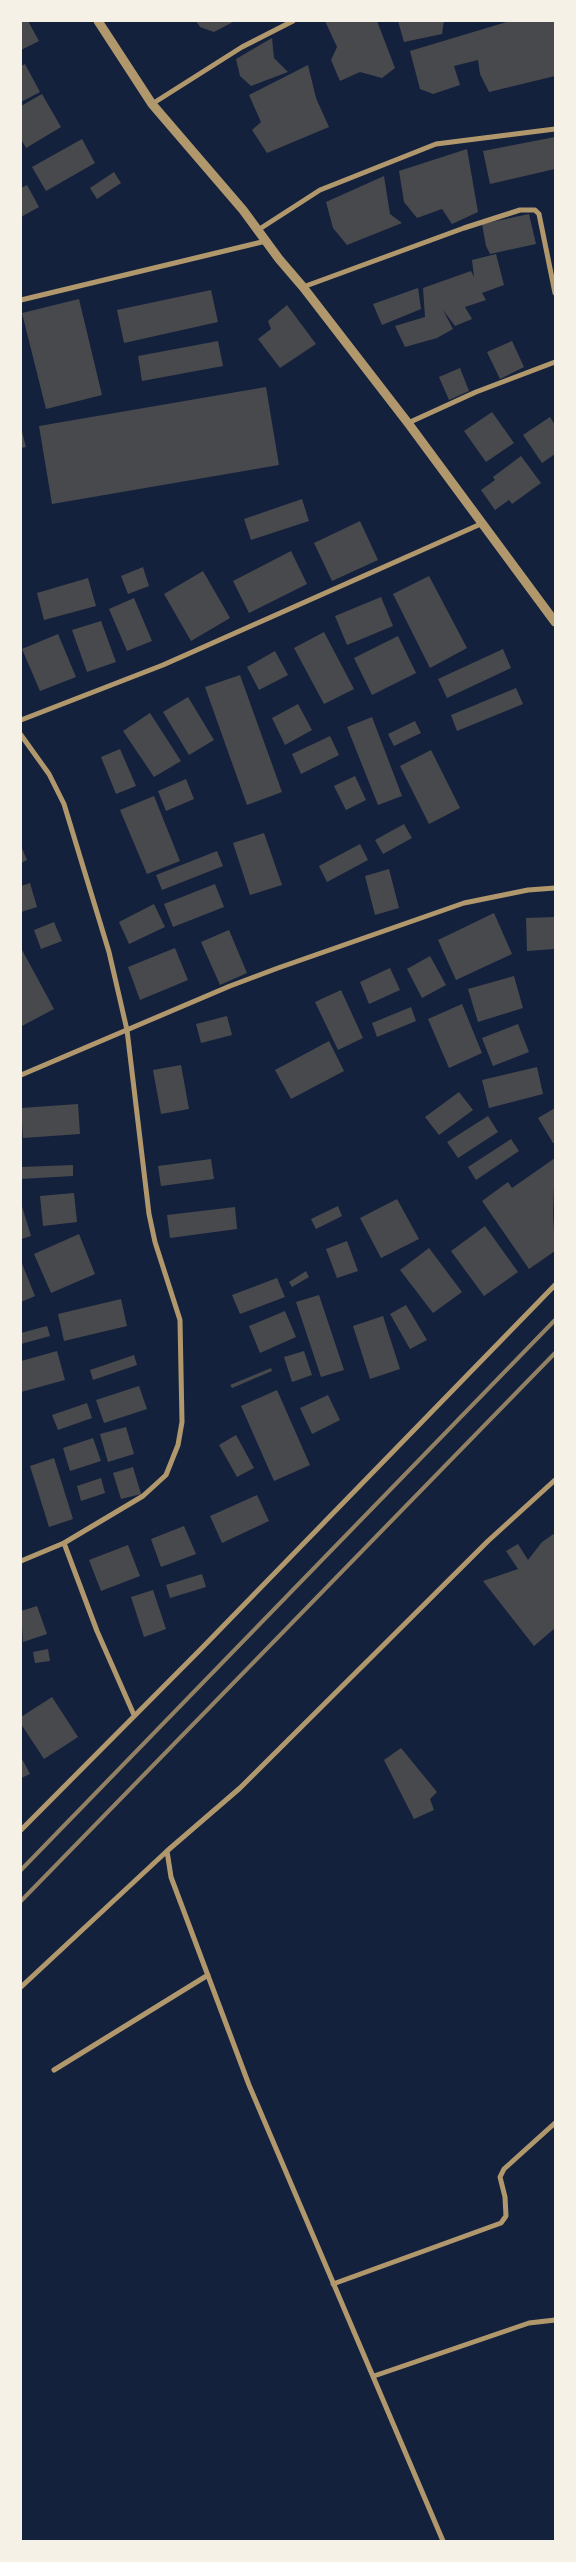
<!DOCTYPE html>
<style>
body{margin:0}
#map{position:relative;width:576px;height:2562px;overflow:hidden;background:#14213d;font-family:"PT Sans Narrow",sans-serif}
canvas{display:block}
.frame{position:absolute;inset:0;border:22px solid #f6f1e7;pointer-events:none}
</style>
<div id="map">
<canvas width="576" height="2562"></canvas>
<div class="frame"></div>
</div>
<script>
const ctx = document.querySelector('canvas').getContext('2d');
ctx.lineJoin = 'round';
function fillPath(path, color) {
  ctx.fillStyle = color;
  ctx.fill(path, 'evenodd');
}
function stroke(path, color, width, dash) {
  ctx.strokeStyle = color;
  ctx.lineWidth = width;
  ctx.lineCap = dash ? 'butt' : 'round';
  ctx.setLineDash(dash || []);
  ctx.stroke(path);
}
fillPath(new Path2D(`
 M21 21H28L39 41 21 50Z
 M196 21H235L214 32 200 27Z
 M325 21H377L395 68 382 78 360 72 340 81 331 60 337 47Z
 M398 21H444L442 34 404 42Z
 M510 21H555V76L489 92 480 74 478 60 454 66 460 85 433 94 420 89 410 51Z
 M272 38 274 58 288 72 251 86 240 76 236 59Z
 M25 64 40 92 21 102V66Z
 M308 65 316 98 329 127 267 153 252 130 261 122 249 95Z
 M42 94 61 127 26 148 21 139V106Z
 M555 137V169L490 184 483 151Z
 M82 139 95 163 46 191 32 167Z
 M467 149 478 212 452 224 442 209 417 218 404 202 399 171Z
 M114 172 121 183 97 199 90 188Z
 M384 176 390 214 402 223 347 245 333 228 326 202Z
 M27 185 39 207 21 217V188Z
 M529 214 536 244 490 254 486 246 482 224Z
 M496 254 504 285 482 293 486 300 465 307 472 319 455 326 443 310 453 329 437 338 405 347 395 326 425 317 423 288 471 271 474 277 472 260Z
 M418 288 421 309 382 325 373 304Z
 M211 290 218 322 124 343 117 310Z
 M79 299 102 395 46 409 22 313Z
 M287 305 316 344 280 368 258 339 271 329 268 321Z
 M218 341 223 366 142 381 138 356Z
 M512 341 524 367 500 379 487 352Z
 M460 368 469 391 449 400 439 377Z
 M266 387 279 465 52 504 39 426Z
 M492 412 514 443 486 462 464 431Z
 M550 417 555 425V454L542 463 523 435Z
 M21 428 26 447 21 448Z
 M521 456 541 483 512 504 509 500 495 510 481 490 495 480 493 477Z
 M302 499 309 521 251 540 244 519Z
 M360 521 378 560 332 581 314 543Z
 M291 551 307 584 249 613 233 581Z
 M143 567 149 586 128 594 121 576Z
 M203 571 230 618 191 641 164 594Z
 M429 576 467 648 430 668 393 594Z
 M88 578 96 606 44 620 37 593Z
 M381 597 393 626 347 645 335 616Z
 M134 598 152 641 127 651 109 609Z
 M101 621 116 662 87 672 72 630Z
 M324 632 354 689 324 704 294 648Z
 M58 634 76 677 40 691 22 649Z
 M398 636 416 673 372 695 354 658Z
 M503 649 511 668 447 698 438 679Z
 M275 651 288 675 259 690 247 667Z
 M240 675 282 792 247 805 205 687Z
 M516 688 523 704 457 731 451 715Z
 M188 697 214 740 189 755 163 712Z
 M298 704 312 730 285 745 272 718Z
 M150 713 181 761 154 777 123 731Z
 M372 717 402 796 378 805 347 727Z
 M415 721 421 733 394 746 388 734Z
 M330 736 339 755 301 774 292 754Z
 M120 749 136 786 116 794 101 757Z
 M431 750 460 808 429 824 400 766Z
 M355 776 366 800 346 810 334 786Z
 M186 779 194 799 166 811 158 791Z
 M154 796 180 861 147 874 120 810Z
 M404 824 412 838 383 854 375 840Z
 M264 833 282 885 250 895 233 843Z
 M360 844 368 860 327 882 319 866Z
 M21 846 27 860 21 863Z
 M217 851 223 866 162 890 156 875Z
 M389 869 399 908 375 915 365 876Z
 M30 883 37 907 21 912V886Z
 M215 884 224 907 173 927 164 904Z
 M154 904 165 927 129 944 119 922Z
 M494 913 512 954 456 980 438 940Z
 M555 917V949L527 951 526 918Z
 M54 922 62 941 41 949 34 930Z
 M229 930 247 973 220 985 201 942Z
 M21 948 54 1009 22 1026 21 1024Z
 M175 948 188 980 140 1000 128 967Z
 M430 956 446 985 422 998 407 969Z
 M390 968 400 990 369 1004 360 982Z
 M514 976 523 1008 478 1022 468 989Z
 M341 990 363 1038 338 1050 315 1002Z
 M462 1004 482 1053 449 1068 428 1019Z
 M411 1007 416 1021 377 1037 372 1023Z
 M227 1016 232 1035 201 1043 196 1024Z
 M518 1024 529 1052 493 1066 482 1038Z
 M329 1041 344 1071 291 1099 275 1070Z
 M181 1065 189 1109 161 1114 153 1070Z
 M537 1067 543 1094 489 1108 482 1080Z
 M459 1092 473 1110 439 1135 425 1117Z
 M78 1104 80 1134 23 1138 21 1108Z
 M555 1108V1143H553L538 1118Z
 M488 1116 498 1132 458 1158 447 1142Z
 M511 1139 519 1151 476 1180 468 1167Z
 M555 1158 553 1214 555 1251 529 1269 482 1201 508 1182 512 1188Z
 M211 1159 214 1179 161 1186 158 1166Z
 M73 1165V1176L21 1179V1167Z
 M74 1193 77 1222 43 1226 40 1196Z
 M397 1199 419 1239 381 1258 360 1218Z
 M21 1203 31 1236 21 1239Z
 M338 1206 342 1216 316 1229 311 1219Z
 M235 1207 237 1229 170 1238 167 1215Z
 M485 1226 518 1272 484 1296 451 1251Z
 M79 1234 95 1274 51 1293 34 1254Z
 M347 1241 358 1271 337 1278 326 1249Z
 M429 1248 462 1292 433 1313 400 1270Z
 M21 1261 35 1296 21 1302Z
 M306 1271 309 1277 292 1287 289 1282Z
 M277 1278 285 1297 240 1314 232 1295Z
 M319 1295 344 1370 321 1377 296 1302Z
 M121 1299 127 1326 64 1341 58 1314Z
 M406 1305 427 1340 410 1349 390 1314Z
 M285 1311 296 1337 260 1353 249 1326Z
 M383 1316 400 1369 370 1379 353 1326Z
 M47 1326 50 1336 21 1344V1333Z
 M57 1351 65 1380 21 1392V1361Z
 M304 1351 312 1375 292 1382 284 1357Z
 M134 1355 137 1365 93 1380 90 1370Z
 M271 1368 272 1371 232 1388 230 1385Z
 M139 1386 147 1409 104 1423 96 1400Z
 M277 1390 310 1465 274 1481 241 1406Z
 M328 1395 340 1420 312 1434 300 1408Z
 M87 1403 92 1418 58 1430 52 1415Z
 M126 1427 134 1454 108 1462 100 1434Z
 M236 1435 254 1468 237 1477 219 1445Z
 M93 1438 101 1461 70 1471 63 1448Z
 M54 1458 73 1519 49 1527 30 1466Z
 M133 1467 141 1494 121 1499 113 1473Z
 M101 1478 105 1493 81 1501 77 1486Z
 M257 1495 269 1521 222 1543 210 1516Z
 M184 1526 196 1554 161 1567 151 1539Z
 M555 1533V1628L534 1646 483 1581 518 1569 506 1551 518 1544 528 1560 542 1542Z
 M128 1545 140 1576 101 1591 89 1560Z
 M202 1574 206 1587 170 1598 166 1585Z
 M153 1590 166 1629 144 1637 131 1597Z
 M37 1606 47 1634 23 1642 21 1611Z
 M48 1649 50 1661 35 1663 33 1652Z
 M52 1697 78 1737 44 1759 21 1724V1717Z
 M401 1748 437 1792 430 1799 434 1810 414 1819 384 1760Z
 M21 1757 30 1774 21 1778Z`), '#48494c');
stroke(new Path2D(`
 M152 104 242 47 293 21
 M258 230 320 190 436 144 555 129
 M303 287 464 228 520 210H535L539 214 555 293
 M21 300 266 241
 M408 423 476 392 555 362
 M21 720 163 665 483 523
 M21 735 49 774 64 804 109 952 127 1030 149 1214 155 1242 180 1320 182 1422 178 1445 166 1475 143 1496 64 1543 21 1561
 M21 1075 230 986 278 968 464 903 528 890 555 888
 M64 1543 97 1631 134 1715
 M21 1830 200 1650 555 1285
 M21 1987 167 1851
 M54 2070 208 1975
 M333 2284 501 2223 506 2216 505 2197 500 2177 504 2169 555 2123
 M374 2376 529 2323 555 2320
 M443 2541 249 2085 171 1877 167 1851 240 1788 488 1541 555 1480`), '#b1986c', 5);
stroke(new Path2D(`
 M98 21 152 104 243 210 279 259 303 287 408 423 555 622`), '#b1986c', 9);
stroke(new Path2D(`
 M21 1870 555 1320
 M21 1901 555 1353`), '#918062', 4);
</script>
